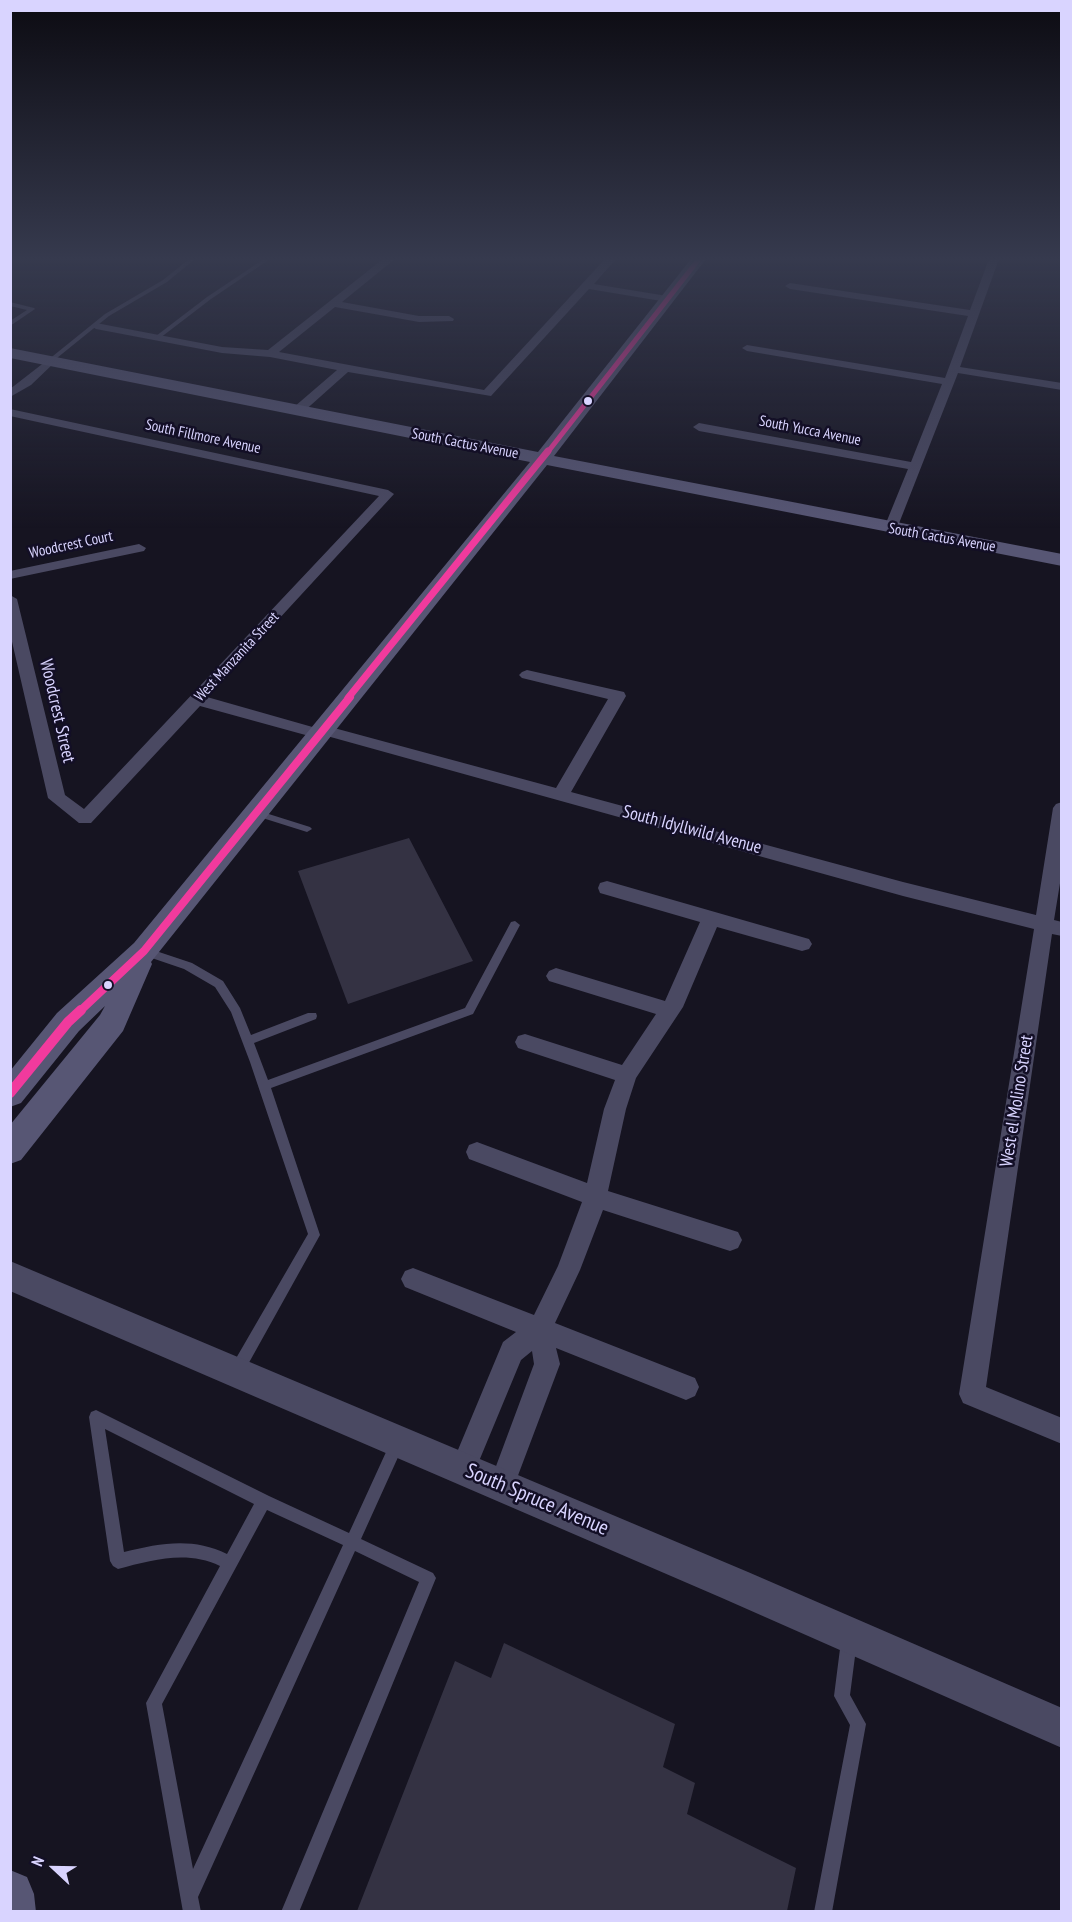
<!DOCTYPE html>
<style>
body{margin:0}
#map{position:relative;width:1072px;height:1922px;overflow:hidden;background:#161421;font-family:"PT Sans Narrow",sans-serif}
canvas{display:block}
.frame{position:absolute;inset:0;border:12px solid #d9d4ff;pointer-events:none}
.north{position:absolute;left:24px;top:1838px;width:60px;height:60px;-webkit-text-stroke:4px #130f26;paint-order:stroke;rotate:292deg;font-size:16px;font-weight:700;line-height:24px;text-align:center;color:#d9d4ff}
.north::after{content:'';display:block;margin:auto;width:21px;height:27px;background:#d9d4ff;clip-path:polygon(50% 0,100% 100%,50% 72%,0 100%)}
</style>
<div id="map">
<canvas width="1072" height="1922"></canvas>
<div class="frame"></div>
<div class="north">N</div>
</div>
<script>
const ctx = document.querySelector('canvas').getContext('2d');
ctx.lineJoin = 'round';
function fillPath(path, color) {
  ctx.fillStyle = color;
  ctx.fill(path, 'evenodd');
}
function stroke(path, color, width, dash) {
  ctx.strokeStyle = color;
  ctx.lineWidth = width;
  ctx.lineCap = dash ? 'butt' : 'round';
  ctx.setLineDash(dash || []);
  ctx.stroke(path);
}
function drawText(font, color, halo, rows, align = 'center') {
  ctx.font = font + ' "PT Sans Narrow",sans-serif';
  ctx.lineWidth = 5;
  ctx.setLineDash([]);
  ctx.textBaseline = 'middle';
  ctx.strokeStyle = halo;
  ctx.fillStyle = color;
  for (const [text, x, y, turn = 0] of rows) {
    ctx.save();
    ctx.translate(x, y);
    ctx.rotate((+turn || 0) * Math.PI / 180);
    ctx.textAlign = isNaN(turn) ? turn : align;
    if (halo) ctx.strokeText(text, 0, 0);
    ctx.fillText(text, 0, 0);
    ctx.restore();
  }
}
fillPath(new Path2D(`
 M409 838 473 961 348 1004 298 871Z
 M504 1643 675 1724 663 1767 695 1783 687 1814 796 1868 787 1911H357L455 1661 491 1678Z`), '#343243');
fillPath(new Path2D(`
 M189 259H195L167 282 109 316 52 362H48V360L105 314 163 280Z
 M264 259H270L211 299 160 338H156V336L207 297Z
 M10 302 34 308 35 309 10 326V321L27 310 10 306Z
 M256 810 310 827 312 829 307 832 253 815 251 813 253 811Z
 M515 921 520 925 473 1014 271 1088 320 1235 241 1377 236 1379 231 1377 229 1372 231 1367 308 1234 250 1062 231 1012 215 987 184 969 140 954 139 951 140 948 144 947 192 963 223 981 240 1008 251 1035 308 1013H316L317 1016 316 1019 254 1043 268 1080 465 1008 511 922Z
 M96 1410 269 1496 349 1533 392 1439 397 1437 402 1439 404 1444 361 1539 433 1573 436 1578 299 1912H281L419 1582 355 1551 198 1897 201 1912H183L146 1703 220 1566C187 1550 152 1560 118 1569L113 1566 110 1561 89 1417 91 1412ZM105 1429 254 1504 227 1554C193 1537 160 1543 124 1552ZM267 1510 343 1545 193 1869 162 1704Z
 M849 1633 855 1635 857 1641 850 1695 866 1724 832 1912H814L850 1725 834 1696 841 1641 843 1635Z`), '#4a4962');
fillPath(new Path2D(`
 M383 259H395L342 302 419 316H449L454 319 453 321 419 322 335 307 279 352 484 390 605 259H616L594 284 667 296 672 299 667 302 589 289 491 396 348 372 302 413H294V407L337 370 270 357 222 353 96 329 91 326 96 323 222 347 268 350Z
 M989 259H999L960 367 1062 383V390L958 373 896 531 891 532 884 528 908 469 699 431 693 427 699 423 911 462 942 384 747 351 742 348 747 345 945 378 968 316 790 289 785 286 790 283 970 310Z
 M50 358 54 359V363L31 385 10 397V389Z
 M10 409 388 490 394 494 207 697 316 728 323 725 556 788 608 699 522 678 519 675 522 672 527 670 624 692 626 696 571 792 903 882 1036 915 1053 808 1056 804 1062 802V871L1054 920 1062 922V936L1052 934 986 1387 1062 1418V1444L963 1403 959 1394 1034 929 903 896 327 736 320 739 200 706 91 823H79L48 798 10 633V595L17 599 65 795 84 809 379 496 10 416Z
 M139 544 146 548 144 551 10 579V571Z
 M607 881 802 937 809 939 812 944 809 949 802 951 717 927 683 1007 636 1078 626 1109 608 1191 738 1232 742 1240 738 1248 730 1251 603 1210 580 1270 555 1323 695 1378 699 1387 695 1396 686 1400 556 1348 560 1364 511 1494 502 1498 493 1494 489 1485 534 1364 532 1351 521 1360 472 1478 463 1482 454 1478 450 1469 503 1342 516 1332 405 1287 401 1279 405 1271 413 1268 534 1315 558 1266 582 1202 469 1159 466 1152 469 1145 477 1142 587 1183 604 1109 615 1080 518 1048 515 1042 518 1036 525 1034 622 1065 656 1014 549 981 546 976 549 971 556 968 665 1001 700 922 600 893 598 888 600 883Z`), '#4a4962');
fillPath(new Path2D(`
 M10 1261 748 1572 1062 1708V1748L722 1598 10 1291Z`), '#4a4962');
fillPath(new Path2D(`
 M691 259H706L554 456 1062 554V566L547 465 151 962 152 964 123 1031 21 1160 10 1164V1125L100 1015 105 1006 79 1031 21 1103 10 1107V1071L57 1013 134 943 530 462 10 358V348L538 452Z
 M10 1870 27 1877 34 1894 36 1912H10Z`), '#575674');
stroke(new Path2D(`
 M547 453 699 259`), '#f13a9d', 5);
stroke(new Path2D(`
 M348 698 548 451`), '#f13a9d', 7);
stroke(new Path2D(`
 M79 1012 144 951 350 697`), '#f13a9d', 8);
stroke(new Path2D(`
 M10 1093 68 1022 81 1010`), '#f13a9d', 10);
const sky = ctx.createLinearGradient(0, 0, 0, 529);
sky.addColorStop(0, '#0c0b12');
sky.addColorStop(0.49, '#363a4e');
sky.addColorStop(1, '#363a4e00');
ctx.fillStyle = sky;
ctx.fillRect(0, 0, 1072, 529);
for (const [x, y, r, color] of [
 [588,401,5,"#d9d4ff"],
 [108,985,5,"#d9d4ff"]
]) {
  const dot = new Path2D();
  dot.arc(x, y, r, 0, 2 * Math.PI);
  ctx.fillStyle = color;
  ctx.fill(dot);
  stroke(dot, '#130f26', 2);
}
drawText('15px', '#d9d4ff', '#130f26', [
 ["South Yucca Avenue",810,431,11],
 ["South Fillmore Avenue",203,437,12],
 ["South Cactus Avenue",465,444,11],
 ["South Cactus Avenue",942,538,10],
 ["Woodcrest Court",71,545,-12],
 ["West Manzanita Street",237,657,-47]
]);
drawText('18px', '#d9d4ff', '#130f26', [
 ["Woodcrest Street",57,711,77],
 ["South Idyllwild Avenue",692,830,15],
 ["West el Molino Street",1017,1101,-81]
]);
drawText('21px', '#d9d4ff', '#130f26', [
 ["South Spruce Avenue",537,1500,23]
]);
</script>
